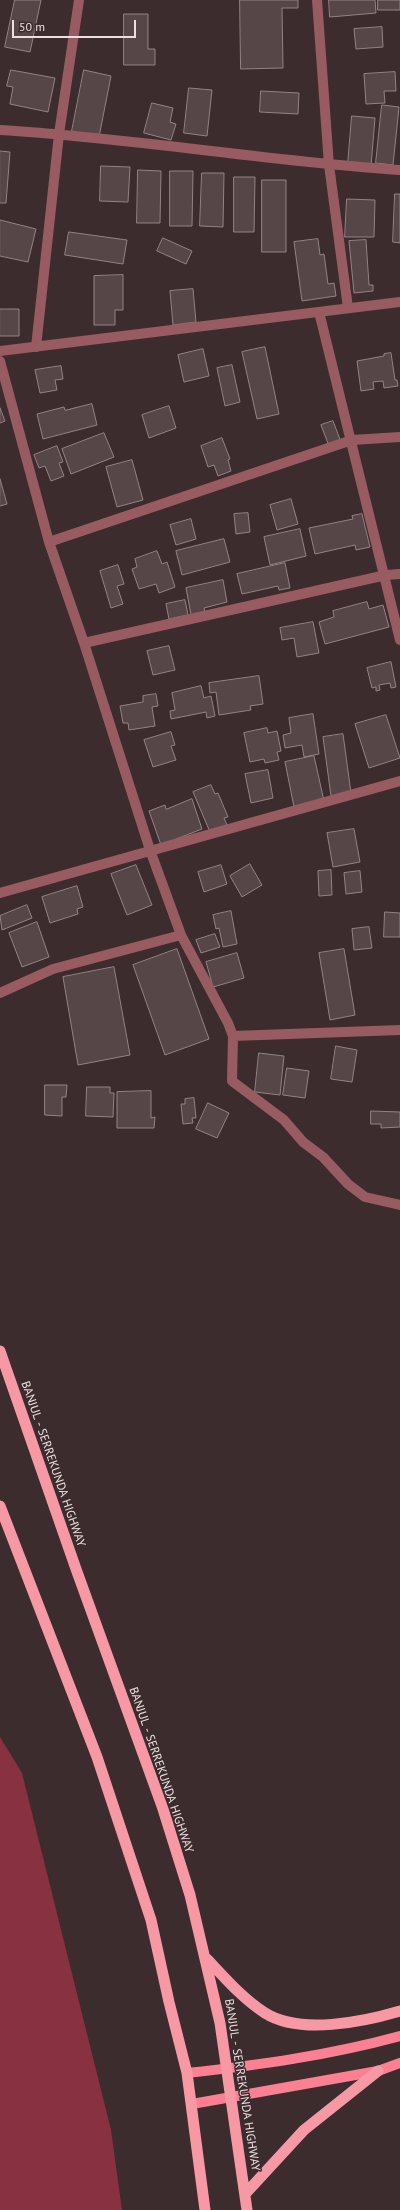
<!DOCTYPE html>
<style>
body{margin:0}
#map{position:relative;width:400px;height:2210px;overflow:hidden;background:#3c2c2d;font-family:"PT Sans",sans-serif}
canvas{display:block}
.scale{position:absolute;left:12px;top:20px;width:124px;height:18px;box-sizing:border-box;border:2px solid #ebe0e1;border-top:0;padding-left:5px;font-size:12px;line-height:14px;white-space:nowrap;color:#ebe0e1;-webkit-text-stroke:3px #3c2c2d;paint-order:stroke}
</style>
<div id="map">
<canvas width="400" height="2210"></canvas>
<div class="scale">50 m</div>
</div>
<script>
const ctx = document.querySelector('canvas').getContext('2d');
ctx.lineJoin = 'round';
function fillPath(path, color) {
  ctx.fillStyle = color;
  ctx.fill(path, 'evenodd');
}
function stroke(path, color, width, dash) {
  ctx.strokeStyle = color;
  ctx.lineWidth = width;
  ctx.lineCap = dash ? 'butt' : 'round';
  ctx.setLineDash(dash || []);
  ctx.stroke(path);
}
function drawText(font, color, halo, rows, align = 'center') {
  ctx.font = font + ' "PT Sans",sans-serif';
  ctx.lineWidth = 3;
  ctx.setLineDash([]);
  ctx.textBaseline = 'middle';
  ctx.strokeStyle = halo;
  ctx.fillStyle = color;
  for (const [text, x, y, turn = 0] of rows) {
    ctx.save();
    ctx.translate(x, y);
    ctx.rotate((+turn || 0) * Math.PI / 180);
    ctx.textAlign = isNaN(turn) ? turn : align;
    if (halo) ctx.strokeText(text, 0, 0);
    ctx.fillText(text, 0, 0);
    ctx.restore();
  }
}
fillPath(new Path2D(`
 M0 1737 22 1773 111 2130 122 2210H0Z`), '#883141');
const building = new Path2D(`
 M15 0H41L30 52 5 47Z
 M240 0H298V8H282L283 68 241 69Z
 M329 0H375L376 13 330 17Z
 M378 0H400V10H378Z
 M124 14H148V49H155V65H124Z
 M382 27 383 47 356 49 354 29Z
 M11 70 55 78 48 112 10 104 13 87 7 86Z
 M84 70 111 76 99 137 72 131Z
 M395 72 396 91H384L385 103 366 104 364 74Z
 M189 88 212 90 207 136 184 133Z
 M261 91 299 93 298 114 260 112Z
 M152 103 173 108 170 122 176 124 171 140 144 133Z
 M382 105 399 107 393 165 376 163Z
 M352 116 375 118 371 166 348 164Z
 M0 151 10 152 6 203H0Z
 M101 166 130 167 128 202 100 201Z
 M138 170 161 171 160 223H137Z
 M170 171H193L192 226H170Z
 M202 173H224L223 227 200 226Z
 M234 177H255L254 232H234Z
 M262 180H286V252H262Z
 M395 194H400V243L393 242Z
 M347 199 375 200 374 237H345Z
 M0 220 36 229 28 262 0 256Z
 M69 232 127 240 123 264 65 255Z
 M163 238 192 251 186 264 157 251Z
 M318 239 320 255 324 254 328 284 334 283 336 296 302 301 294 242Z
 M366 240 369 285H373V291L354 293 349 241Z
 M123 275V310H115V325H94V276Z
 M193 289 196 322 173 325 170 291Z
 M0 309H19V336H0Z
 M265 347 279 414 257 419 242 352Z
 M203 349 209 376 184 382 178 355Z
 M391 353 395 380H397L398 386 384 388 383 381 373 382 374 389 361 391 357 361 384 356V354Z
 M232 365 240 402 225 406 217 368Z
 M61 366 63 379 55 380 57 390 40 393 35 370Z
 M92 404 97 425 43 439 37 414 64 407 65 410Z
 M169 406 176 428 149 438 142 415Z
 M0 408 5 421 0 423Z
 M333 421 341 442 329 446 321 425Z
 M104 433 114 457 71 474 62 449Z
 M222 438 230 459 228 460 231 471 218 476 214 465 208 467 201 446Z
 M57 446 63 462 59 463 64 476 51 481 45 466 39 468 34 455Z
 M132 460 143 500 117 507 106 467Z
 M0 479 7 504 0 506Z
 M291 499 298 524 277 530 270 505Z
 M248 513 250 532 236 534 234 514Z
 M362 514 370 547 356 550 355 545 315 554 309 528 353 519 352 516Z
 M191 519 196 539 176 545 170 525Z
 M300 529 306 556 270 565 264 537Z
 M224 539 230 562 182 575 176 551Z
 M157 551 162 564 167 562 175 587 159 593 156 584 139 589 132 569 137 567 135 559Z
 M285 563 290 588 279 590 278 586 242 594 237 574Z
 M118 565 124 584 117 586 123 604 111 608 100 571Z
 M223 580 227 602 204 608 205 612 191 615 186 588Z
 M185 600 188 615 169 619 166 604Z
 M367 602 369 609 383 605 389 627 325 644 319 622 334 617 333 611Z
 M313 622 319 653 297 657 294 638 282 640 280 628Z
 M169 646 175 670 153 675 147 651Z
 M391 662 396 687 391 688 390 683 379 685 380 690 376 691V687L372 688 367 668Z
 M259 676 263 704 250 706 251 710 219 715 216 692 210 693 209 683Z
 M201 686 204 698 211 696 215 716 207 718 206 712 171 719 170 711 175 710 172 693Z
 M156 694 158 706 152 707 155 726 129 730 128 723H123L120 706 143 702V696Z
 M313 714 319 754 304 757 302 745 285 748 283 735 291 733 289 718Z
 M386 715 400 758 369 768 355 724Z
 M267 728 268 733 277 731 281 751 277 752 279 760 265 763 264 759 250 762 244 733Z
 M171 732 175 745 171 746 176 760 153 767 144 740Z
 M343 734 351 793 331 796 323 737Z
 M314 756 324 801 294 807 285 762Z
 M268 770 273 798 251 803 245 774Z
 M211 785 215 794 218 793 228 817 224 818 227 825 210 832 193 792Z
 M192 799 202 829 161 845 149 811 165 805 166 809Z
 M354 829 360 862 333 867 327 833Z
 M250 864 262 885 242 897 230 876Z
 M136 865 152 905 127 915 111 874Z
 M221 865 227 884 204 892 198 872Z
 M331 870 332 895 319 896 318 871Z
 M360 871 362 892 346 894 344 873Z
 M77 886 83 907 77 909 78 914 50 923 42 897Z
 M27 905 32 918 2 930 0 916Z
 M231 911 237 944 223 947 219 928 216 929 213 915Z
 M385 912 400 913V937H384Z
 M37 922 49 957 22 967 9 933Z
 M369 927 372 948 354 950 352 929Z
 M215 934 220 947 201 953 196 940Z
 M177 949 209 1039 165 1055 133 965Z
 M344 949 355 1015 330 1020 319 953Z
 M237 953 244 978 213 987 206 962Z
 M114 967 130 1055 78 1065 63 977Z
 M336 1046 357 1050 352 1082 331 1079Z
 M259 1053 284 1056 280 1095 255 1092Z
 M287 1068 309 1071 305 1098 283 1095Z
 M45 1085H67L66 1097H62V1116L45 1115Z
 M87 1087H110V1093H114L113 1117 86 1116Z
 M151 1091V1118L155 1117 154 1128H117V1092Z
 M194 1098 196 1118H192L193 1123 183 1124 181 1104H185V1099Z
 M208 1103 229 1113 217 1138 196 1129Z
 M371 1111 400 1112V1127L381 1128V1124H371Z`);
fillPath(building, '#574648');
stroke(building, '#958284', 1);
stroke(new Path2D(`
 M317 0 329 165 348 308
 M0 130C134 138 266 161 400 170
 M319 312 400 640
 M36 347 59 134 79 0
 M0 361 49 542 84 643 150 850 181 935 228 1023 233 1036 400 1030
 M49 542 352 440 400 437
 M84 643 386 575 400 574
 M0 893 400 781
 M0 993 53 969 181 935
 M233 1036 232 1081 284 1120 303 1142 323 1157 348 1184 365 1197 400 1205`), '#985b62', 10);
stroke(new Path2D(`
 M0 351 400 302`), '#985b62', 10);
stroke(new Path2D(`
 M187 2073C260 2065 330 2055 400 2036
 M192 2104 378 2071 400 2063`), '#fd8092', 10);
stroke(new Path2D(`
 M0 1351 76 1569 163 1809 190 1895 220 2023 247 2210
 M0 1506 97 1757 151 1920 169 2002 187 2073 205 2210
 M207 1959C225 1978 243 1999 265 2013 300 2035 363 2022 400 2011
 M246 2193 304 2130 378 2071`), '#f699a5', 11);
drawText('12px', '#ebe0e1', '#3c2c2d', [
 ["BANJUL - SERREKUNDA HIGHWAY",53,1464,71],
 ["BANJUL - SERREKUNDA HIGHWAY",161,1770,71],
 ["BANJUL - SERREKUNDA HIGHWAY",242,2085,81]
]);
</script>
